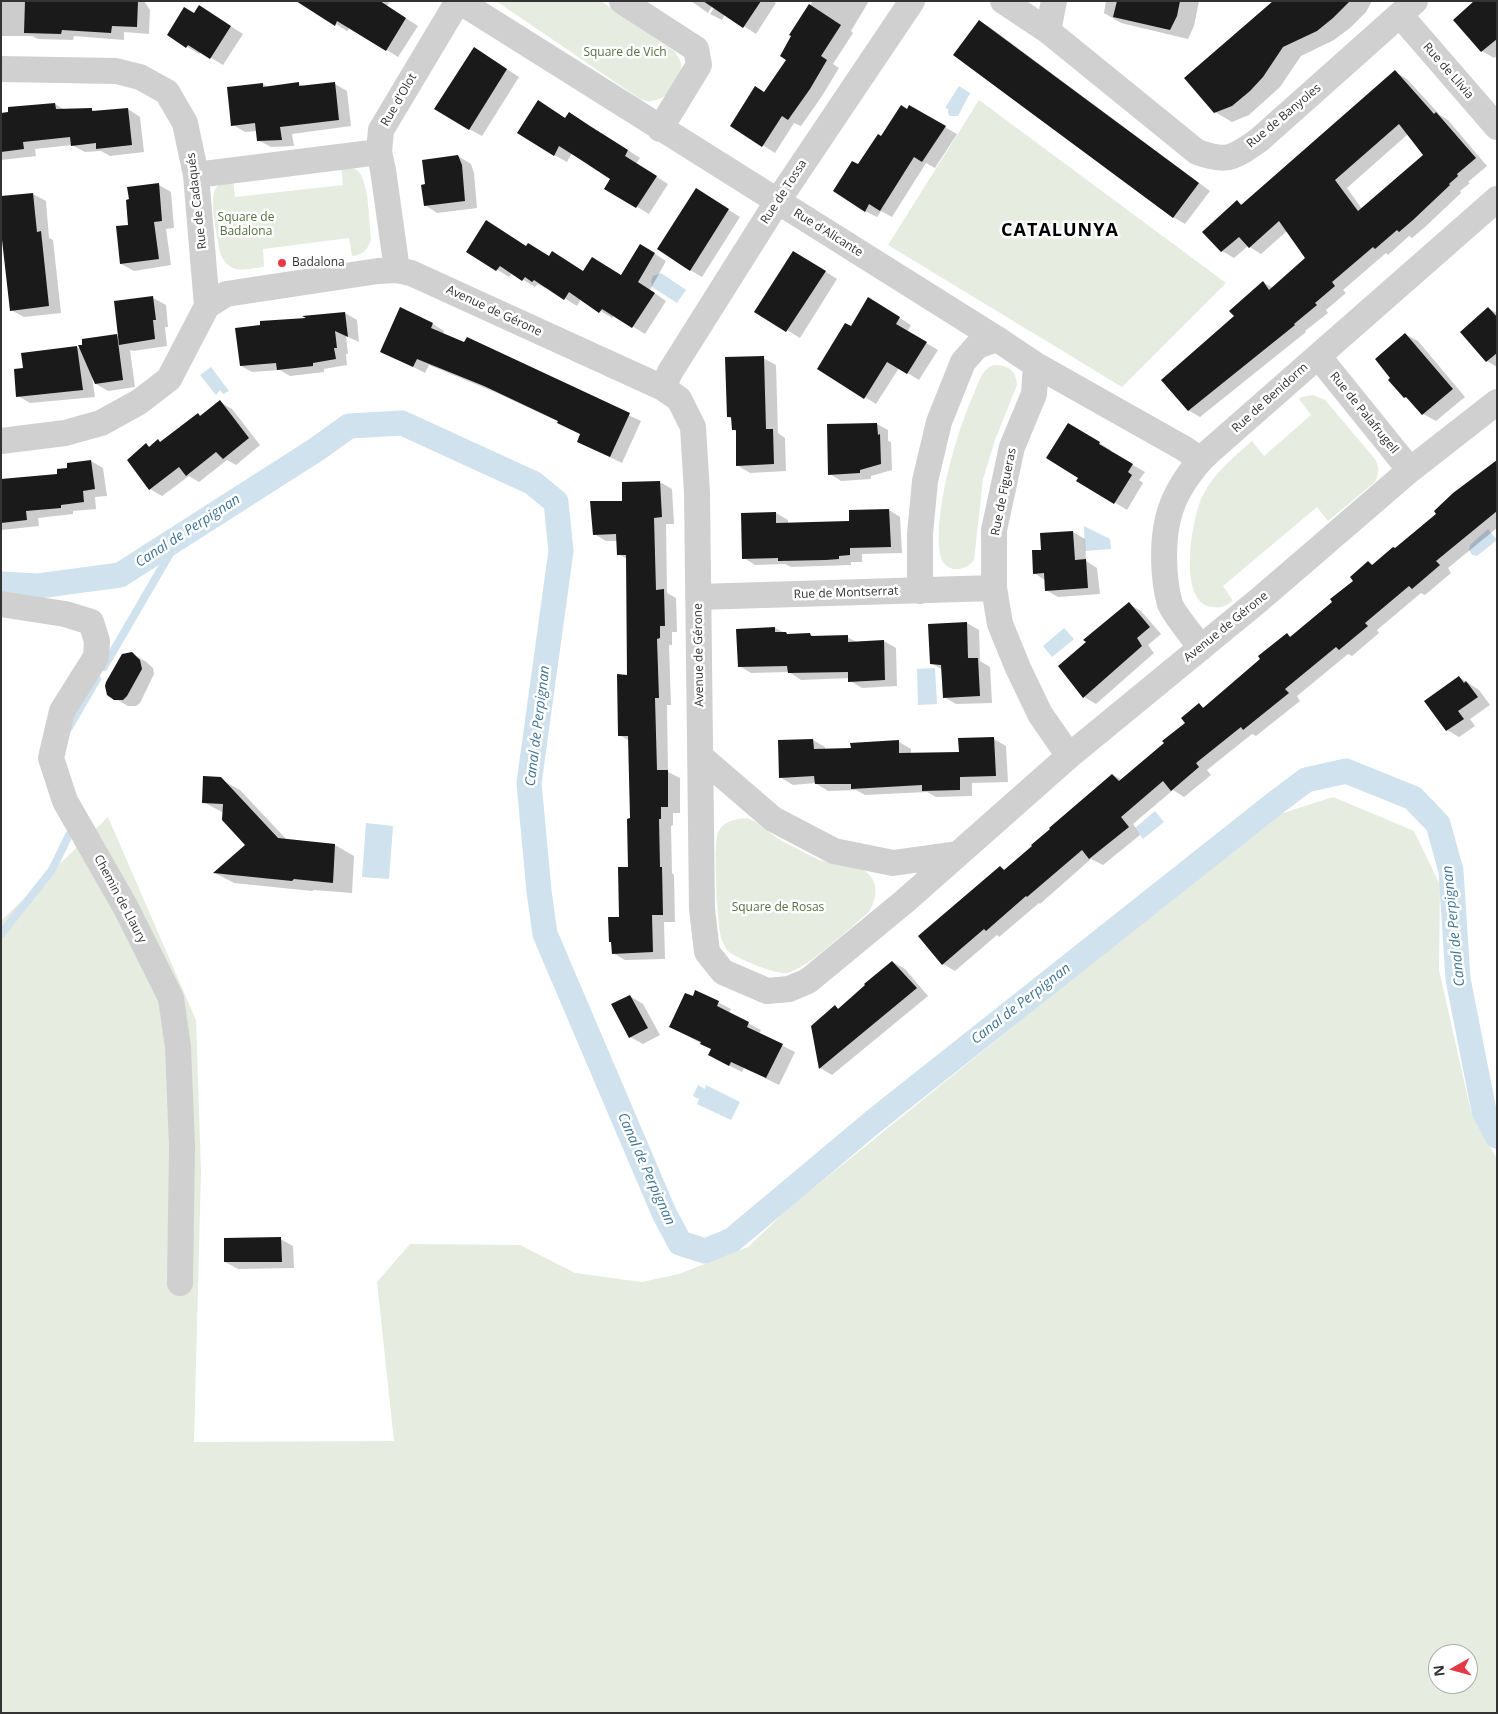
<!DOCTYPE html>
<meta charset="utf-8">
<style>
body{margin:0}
#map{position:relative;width:1498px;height:1714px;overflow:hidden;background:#fff;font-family:"Open Sans",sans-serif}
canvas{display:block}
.frame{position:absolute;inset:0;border:2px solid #333;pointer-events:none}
.north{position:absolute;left:1428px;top:1644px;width:50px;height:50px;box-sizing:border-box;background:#fff;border:1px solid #adadad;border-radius:50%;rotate:263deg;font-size:14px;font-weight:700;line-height:20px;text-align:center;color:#333}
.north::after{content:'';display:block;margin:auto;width:18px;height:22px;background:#e63946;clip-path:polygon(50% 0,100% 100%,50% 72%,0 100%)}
</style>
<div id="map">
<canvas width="1498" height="1714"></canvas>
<div class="frame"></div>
<div class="north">N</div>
</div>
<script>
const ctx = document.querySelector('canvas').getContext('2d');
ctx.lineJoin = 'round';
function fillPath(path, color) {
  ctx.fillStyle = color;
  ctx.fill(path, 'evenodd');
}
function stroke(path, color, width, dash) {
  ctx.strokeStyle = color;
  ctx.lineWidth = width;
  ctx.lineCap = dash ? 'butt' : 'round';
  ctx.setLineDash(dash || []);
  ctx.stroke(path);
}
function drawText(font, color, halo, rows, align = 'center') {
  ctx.font = font + ' "Open Sans",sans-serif';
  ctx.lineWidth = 5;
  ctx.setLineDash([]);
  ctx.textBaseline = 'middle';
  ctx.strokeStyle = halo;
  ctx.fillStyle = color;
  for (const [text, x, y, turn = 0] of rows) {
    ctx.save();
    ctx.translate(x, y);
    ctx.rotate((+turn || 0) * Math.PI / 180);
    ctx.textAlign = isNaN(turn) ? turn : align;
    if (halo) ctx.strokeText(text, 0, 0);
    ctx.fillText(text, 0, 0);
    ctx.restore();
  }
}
fillPath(new Path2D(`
 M496 1H601L675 52C677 55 680 60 681 63 683 79 668 100 651 101 648 102 644 100 640 99Z
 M979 100 1226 283 1122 387 888 245Z
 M341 166C348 167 354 167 359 172 369 184 369 222 371 238 369 249 363 255 352 256L349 238 263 249 264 267C244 269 230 276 220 253 218 239 208 199 216 188 220 182 227 181 233 179L235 197 343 185Z
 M995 365C1009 365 1016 371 1017 385L995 440 983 479 974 560C964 573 943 573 940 554 933 512 957 430 975 391 978 384 981 373 988 368 990 366 992 366 995 365Z
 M1313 395 1325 400 1375 459C1380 468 1379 473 1375 482L1328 521 1317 507 1223 586 1233 601C1225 607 1218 609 1208 606 1178 597 1192 516 1203 495 1214 473 1234 457 1252 441L1264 456 1311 415 1299 399 1301 397Z
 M1333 797 1414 831 1440 885 1439 970 1471 1112 1497 1159V1713H1V921L108 817 196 1020 201 1172 194 1442 394 1441 377 1282 410 1244 520 1245 575 1273 642 1282 679 1274 748 1247 790 1207 1274 816ZM1438 1654H1468V1684H1438Z
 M747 818 754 821 780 840 819 860 863 870C879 879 878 897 869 912 852 926 807 969 787 973 776 975 735 958 727 950 725 947 723 943 722 940 717 927 713 845 718 833 723 821 735 819 747 818Z`), '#e6ecdf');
fillPath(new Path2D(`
 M959 86 970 93 958 116H950L948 113V109L945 108Z
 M661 273 686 290 677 303 652 287 651 281 653 276Z
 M211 367 229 391 223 394 220 390 216 395 200 375Z
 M1084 526 1110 539 1111 549 1085 551Z
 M1488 529 1497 540 1477 556 1472 555 1469 550 1470 545Z
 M1064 628 1074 639 1052 657 1043 646Z
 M935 668 937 704 918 705 917 669Z
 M1155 811 1164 822 1143 839 1135 828Z
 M366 823 393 826 389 879 362 877Z
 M698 1085 705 1089 706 1085 740 1102 731 1120 697 1104 699 1099 693 1096Z`), '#cfe2ee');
fillPath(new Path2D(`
 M1 1H144L150 10 149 34 124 32V40L74 36 73 40 38 39 32 36H1Z
 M299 1H390L387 6 418 26 398 57 350 27 347 31Z
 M691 1H773L776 3 756 34 725 14 722 20 710 14 717 3 715 2 708 13Z
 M813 1H869L851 31 853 33 833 64 839 68 822 96 801 126 794 123 775 153 731 125 765 94 788 60 793 36 791 35Z
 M1106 1H1199L1194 26 1188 39 1121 23 1104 13Z
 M1273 1H1372L1366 12 1350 28 1334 40 1301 56 1280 87 1249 115 1232 122 1215 112Z
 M1497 1V56L1494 58 1482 51 1455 20Z
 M194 14H212L243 34 223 65 201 52 199 54 186 46Z
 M979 21 991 28 1210 191 1185 224 1173 217Z
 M487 56 519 77 482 136 469 129Z
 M1395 72 1407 79 1440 115 1448 120 1487 166 1468 182 1470 183 1460 191 1461 193 1425 227 1412 238 1409 236 1388 255 1386 253 1343 290 1346 293 1326 310 1328 313 1305 331 1306 332 1200 417 1188 410 1235 316 1263 282 1273 288 1306 258 1287 231 1261 254 1248 246 1234 258 1222 251 1237 202 1243 205ZM1408 134 1425 155 1362 209 1347 188Z
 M263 84 268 87 299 84 305 87 335 84 347 91 351 126 292 134 294 146 271 147 258 140 257 131 245 132 233 125Z
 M55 104 65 110 91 109 96 112 128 109 140 117 144 152 110 156 101 151 85 152 72 145 35 149 36 156 1 160V114Z
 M909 107 957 134 935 168 926 163 892 217 881 211 877 217 865 211 859 166Z
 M566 119 603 134 640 158 636 164 668 184 649 214 606 188 612 179 572 153 567 162 554 155Z
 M458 156 471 164 474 173 477 208 437 213 425 205 426 185Z
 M159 185 171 192 174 228 166 229 171 265 134 271 121 264 129 226Z
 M33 194 46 201 49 238 53 240 61 313 24 317 11 310 3 237 1 236V197Z
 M708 197 740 217 702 277 690 270Z
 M527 247 550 257 553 252 584 272 622 276 652 252 666 261 650 290 666 301 645 334 614 315 612 318 581 299 577 306 546 287 545 288 538 284 535 287 512 273 509 277 467 251Z
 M806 259 837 279 800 338 756 311Z
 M153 298 166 305 168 327H165L167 346 133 351 130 350 135 387 108 391 96 384 92 376 95 397 30 403 18 396 24 370 77 347 81 349 83 346V340L117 335 119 337Z
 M880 306 911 325 907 332 938 350 919 380 899 368 876 404 819 368 851 328Z
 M1488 308 1497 313V367L1487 361Z
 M345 313 357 320 359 342 346 336 348 354H346L347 365 324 369V372L290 376 280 370 252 372 241 366 309 319Z
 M433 324 444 331 443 334 465 344 467 339 641 421 622 463 578 442 581 434 559 422 497 393 429 365 425 373 382 351Z
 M1405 334 1418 341 1465 397 1436 421 1423 414 1412 401 1405 397Z
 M763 358 776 365 778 433 785 438 786 471 750 473 737 465V432L733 429 732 419 728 417Z
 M220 402 232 409 260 445 236 465 227 460 199 482 189 476 162 496 150 489 129 460 146 445 150 447 158 441 162 443Z
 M877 424 888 430V441L891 442 892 470 871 476V479L841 481 830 474Z
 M1081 432 1111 450 1110 452 1145 472 1139 480 1143 483 1127 510 1078 480 1080 477Z
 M91 461 103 468 107 496 95 497 96 509 73 511V514L38 518 39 526 1 530V481L59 475 68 469Z
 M1497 461V528L1448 568 1451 573 1425 595 1421 593 1377 630 1379 633 1352 656 1348 654 1297 696 1300 701 1256 736 1252 734 1207 770 1211 775 1184 797 1173 790 1133 824 1140 835 1103 865 1091 859 1040 904 1039 903 999 937 997 935 955 971 943 964 1001 868 1005 870 1113 775 1122 780 1187 723 1199 705 1205 708 1287 635 1292 637 1334 602 1354 581 1368 562 1373 565 1395 549Z
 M660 482 672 489 674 524H666L667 593 676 598 677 632H672V645H669L671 705H667L668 772 680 778V813H673V825L671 826 672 873 674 875 675 922H664L665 959 625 960 613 953 629 868 632 820 630 741 619 735 628 676 627 559 618 554V541H606L594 534 624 502 623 483Z
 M889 510 900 517 902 553 862 554V562H851V565L791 567 785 564 755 565 744 558 776 513 788 520V524L851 522Z
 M1073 532 1085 539 1086 561 1097 568 1100 594 1058 597 1046 590 1045 580 1034 573 1043 551Z
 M1129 604 1141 611 1161 634 1148 645 1154 653 1096 704 1084 697Z
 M967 623 979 630 980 661 990 667 992 703 956 704 944 697 943 670 931 663Z
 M775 628 789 635 810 634 815 637H847L857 642 884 641 896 648 897 686 862 688 850 681V678L801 680 789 672 751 673 739 666Z
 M132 654 145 661 153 668 154 674 140 703 136 706H128L114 698Z
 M1459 677 1479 690 1490 705 1470 719 1475 726 1459 737 1447 730Z
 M994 739 1006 746 1008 782 972 783V796L936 797 927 792 865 795 856 790 828 791 815 783 793 785 780 777 813 740 825 747V750L852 749 899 742 911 749V754L960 753Z
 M220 779 240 790 288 841 335 845 354 856 352 893 314 890 312 891 234 883 215 873 246 845 224 813 203 802Z
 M893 962 905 969 928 996 832 1075 820 1068 835 1007 840 1009Z
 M696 991 731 1009 729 1013 761 1030 759 1034 795 1052 779 1085 744 1068 742 1072 722 1062 712 1049 670 1027 693 998Z
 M630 996 643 1004 660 1035 643 1044 630 1037Z
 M280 1239 293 1246 294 1268 238 1269 225 1262Z`), '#0003');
stroke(new Path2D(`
 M104 667 179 538
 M68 729 97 679
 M1 934 52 870 69 835`), '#cfe2ee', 8);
stroke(new Path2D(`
 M1 584 38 586 120 575 317 449 349 426 402 423 533 483 556 502 561 551 529 783 539 891 545 934 664 1213 680 1243 705 1251 732 1240 874 1121 1274 804 1306 780 1346 771 1413 798 1438 824 1451 871 1458 979 1484 1111 1497 1136`), '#cfe2ee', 25);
fillPath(new Path2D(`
 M25 1H138L137 27 112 26 111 33 62 30 61 34 24 33Z
 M296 1H380L406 18 386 51 337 21 335 26Z
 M703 1H761L743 28Z
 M1117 1H1180L1177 16 1170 30 1113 17Z
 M1273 1H1350L1333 18 1317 31 1283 47 1263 77 1250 91 1232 106 1214 113 1184 78Z
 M1474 1H1497V39L1481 52 1453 20Z
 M809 4 841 25 821 56 827 60 810 89 788 120 782 116 762 147 730 126 755 86 764 92 786 60 780 56 791 36 789 35Z
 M199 5 231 26 210 59 188 45 186 48 167 35 184 7 194 13Z
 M979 20 1199 183 1173 218 953 55Z
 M474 47 507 69 469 130 434 109Z
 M1395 70 1434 114 1436 112 1476 158 1457 174 1458 176 1449 184 1450 185 1413 220 1399 232 1397 230 1375 249 1373 247 1332 282 1335 286 1315 303 1317 305 1294 324 1295 325 1188 411 1161 380 1234 316 1229 311 1263 281 1269 290 1305 258 1279 221 1249 248 1239 237 1221 252 1202 232 1237 200 1241 205ZM1399 124 1423 155 1358 211 1335 180Z
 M299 82V86L335 82 339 120 280 127 282 140 257 141 255 123 231 126 227 87 263 83V87Z
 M538 100 565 118 569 112 590 126 628 150 625 156 657 176 636 208 604 189 610 179 581 160 559 146 554 156 517 133Z
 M55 103 56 109 92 108V111L128 108 132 145 96 149V143L71 146 70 137 23 142 24 149 1 152V113L8 112V107Z
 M901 105 907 109 909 105 946 126 922 162 914 157 880 211 869 204 865 212 833 191 852 161 858 164 878 134 881 136Z
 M458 155 462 165 465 201 424 206 421 185 425 184 422 160Z
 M159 183 162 221 154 222 159 259 120 264 116 226 128 225 126 200 129 199 127 187Z
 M696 188 729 209 690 271 657 249Z
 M33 193 37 232 41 231 49 306 10 311 1 231V196Z
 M486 220 526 246 528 243 549 256 552 251 583 271 592 257 621 275 640 244 655 253 638 282 655 293 632 328 602 309 599 313 569 292 564 300 534 280 532 282 525 277 522 281 500 266 496 271 466 252Z
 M793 251 826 271 786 332 754 312Z
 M153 296 156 320H153L155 339 119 345 114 301Z
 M868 297 900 317 896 324 927 342 907 374 887 362 864 399 817 369 845 323 851 326Z
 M400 307 433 323 431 328 464 342 467 337 630 413 610 457 577 442 580 434 557 423 558 421 484 386 417 359 413 367 380 352Z
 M1488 307 1497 317V353L1486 362 1460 332Z
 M345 312 348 337 335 331 337 348H334L336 359 313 363V366L277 370 276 363 240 366 235 328 260 325V321L306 318 302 316Z
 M1405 333 1453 389 1422 415 1406 397 1404 398 1388 380 1390 378 1375 359Z
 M117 334 123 380 95 384 78 345H82V339Z
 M77 346 83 390 16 397 14 369 23 368 21 353Z
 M764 356 766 429H773L774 464 736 466V430H732L731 417H727L725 357Z
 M220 400 249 438 223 459 216 452 186 476 179 467 149 490 127 460 146 443 149 447 158 439 160 442 198 413 200 416Z
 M877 423 878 435 880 434 881 464 860 470V473L828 475 827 424Z
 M1068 423 1100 442 1099 444 1133 464 1128 472 1132 475 1114 504 1076 481 1078 478 1046 458Z
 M91 460 95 489 83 491 84 502 61 505V508L26 511 27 520 1 523V479L57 474V469L67 468V463Z
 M1497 460V511L1436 561 1440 565 1412 589 1409 586 1365 623 1368 626 1339 650 1336 647 1285 689 1289 693 1243 730 1241 727 1196 763 1199 767 1171 791 1163 781 1121 817 1129 827 1089 859 1082 850 1027 897 1026 896 986 931 984 929 942 965 918 936 1000 866 1004 870 1032 846 1031 845 1050 829 1049 828 1112 774 1119 781 1164 743 1162 741 1185 723 1181 718 1199 703 1203 708 1260 659 1258 656 1287 633 1290 637 1332 602 1330 599 1353 581 1350 577 1368 561 1372 565 1393 547 1395 548 1436 514 1434 511 1453 493Z
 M660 481 662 517 654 518 656 590 664 589 665 626H660V638L657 639 659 698H655L657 770H668V807H661V819H659L660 867H662L663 915H652L653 952 612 954 611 942H609L608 917H619L618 867H628L627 819 630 818 628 736H618L617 674 627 675 626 555H617L616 534 593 535 590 501H622V482Z
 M889 509 891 547 850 548V555L839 556V559L826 560 778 561V558L742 559 741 513 776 512V523L849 521V510Z
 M1073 531 1075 560 1086 559 1088 588 1045 591 1044 573 1033 574 1032 550H1041L1040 533Z
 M1129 602 1150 627 1137 638 1142 646 1083 698 1058 666 1086 642 1083 640Z
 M967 622 968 658H978L980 696 943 698 941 665 930 664 928 624Z
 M775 627V632H786L787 634 810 633 811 636 848 635V642L884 640 885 680 848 682V672L788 673 787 666 738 667 736 629Z
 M132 652 140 660 142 669 127 696 123 700H114L107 695 105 686 106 682 122 654Z
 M1459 676 1464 683 1466 681 1478 697 1458 711 1464 719 1446 731 1424 701Z
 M994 737 996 776 960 777V790L922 791V785L851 789V784H815L814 776 779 778 778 740 813 739 814 749 851 748 850 743 899 740V753L959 752 958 738Z
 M203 776 221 777 278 838 335 844 333 883 294 879 292 881 213 873 245 845 222 820 223 804 202 803Z
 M892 961 917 988 819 1069 811 1026 835 1005 838 1009 865 985 864 984Z
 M695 990 719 1001 717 1006 749 1022 747 1027 783 1044 766 1078 731 1062 729 1066 708 1055 711 1049 700 1044 701 1042 669 1027 685 993 693 996Z
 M630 995 648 1028 629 1038 611 1004Z
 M281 1237 282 1262H224V1238Z`), '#1a1a1a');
stroke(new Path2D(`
 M459 1 997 339 1036 365 1185 449 1200 460
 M622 1 696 49 699 65 660 129
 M1003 1 1048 31 1197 152C1228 163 1233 158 1259 140L1415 1
 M1400 15 1497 127
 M1048 31 1054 1
 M1 69 116 71 140 77 167 92 185 123 196 175 207 306
 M196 175 379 152
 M397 270 383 170 379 152 381 130 458 1
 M1318 356 1410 470
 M1036 365 1034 394 1012 447 994 530V588L1000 624 1018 668 1040 714 1069 756
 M663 388 670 372 777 202 912 1
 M1 441 65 433 101 423 139 402 169 379 207 306 226 294 378 271 397 270 411 273 663 388 679 399 693 427 697 493 702 909 707 952 723 972 767 991 789 989 808 981 905 901 1069 756 1259 600 1410 470 1497 402
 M920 591V534L925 481 939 422 963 362 977 346 997 339
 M698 597 994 588
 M1 604 65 614 91 622 97 641 96 657 62 711 51 758 65 801 126 908 171 998 178 1047 182 1146 180 1283
 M1201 648C1194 638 1173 613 1170 604 1163 580 1162 543 1168 519 1173 495 1191 468 1210 451L1497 199
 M701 757 773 819 834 851 893 863 957 854`), '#d0d0d0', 26);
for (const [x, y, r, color] of [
 [282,263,5,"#e63946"]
]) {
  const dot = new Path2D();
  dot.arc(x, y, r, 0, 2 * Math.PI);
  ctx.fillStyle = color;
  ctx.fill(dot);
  stroke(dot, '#fff', 2);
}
drawText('12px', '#56703f', '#fff', [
 ["Square de Vich",625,53],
 ["Square de",246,218],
 ["Badalona",246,232],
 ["Square de Rosas",778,908]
]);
drawText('12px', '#333', '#fff', [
 ["Rue de Llivia",1448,71,49],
 ["Rue d'Olot",399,100,-60],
 ["Rue de Banyoles",1284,116,-40],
 ["Rue de Tossa",784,192,-57],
 ["Rue de Cadaqués",197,201,-97],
 ["Rue d'Alicante",828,233,32],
 ["Avenue de Gérone",494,311,25],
 ["Rue de Benidorm",1270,398,-42],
 ["Rue de Palafrugell",1364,413,51],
 ["Rue de Figueras",1004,492,-79],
 ["Rue de Montserrat",846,593,-2],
 ["Avenue de Gérone",1226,627,-39],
 ["Avenue de Gérone",699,655,-91],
 ["Chemin de Llaury",120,899,62]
]);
drawText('12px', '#333', '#fff', [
 ["Badalona",292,263]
], 'left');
drawText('italic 14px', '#3f7597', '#fff', [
 ["Canal de Perpignan",188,531,-33],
 ["Canal de Perpignan",538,726,-83],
 ["Canal de Perpignan",1454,926,-96],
 ["Canal de Perpignan",1021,1004,-38],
 ["Canal de Perpignan",646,1169,66]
]);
ctx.letterSpacing = '1px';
drawText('bold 18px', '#000', '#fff', [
 ["CATALUNYA",1060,231]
]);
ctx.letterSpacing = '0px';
</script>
